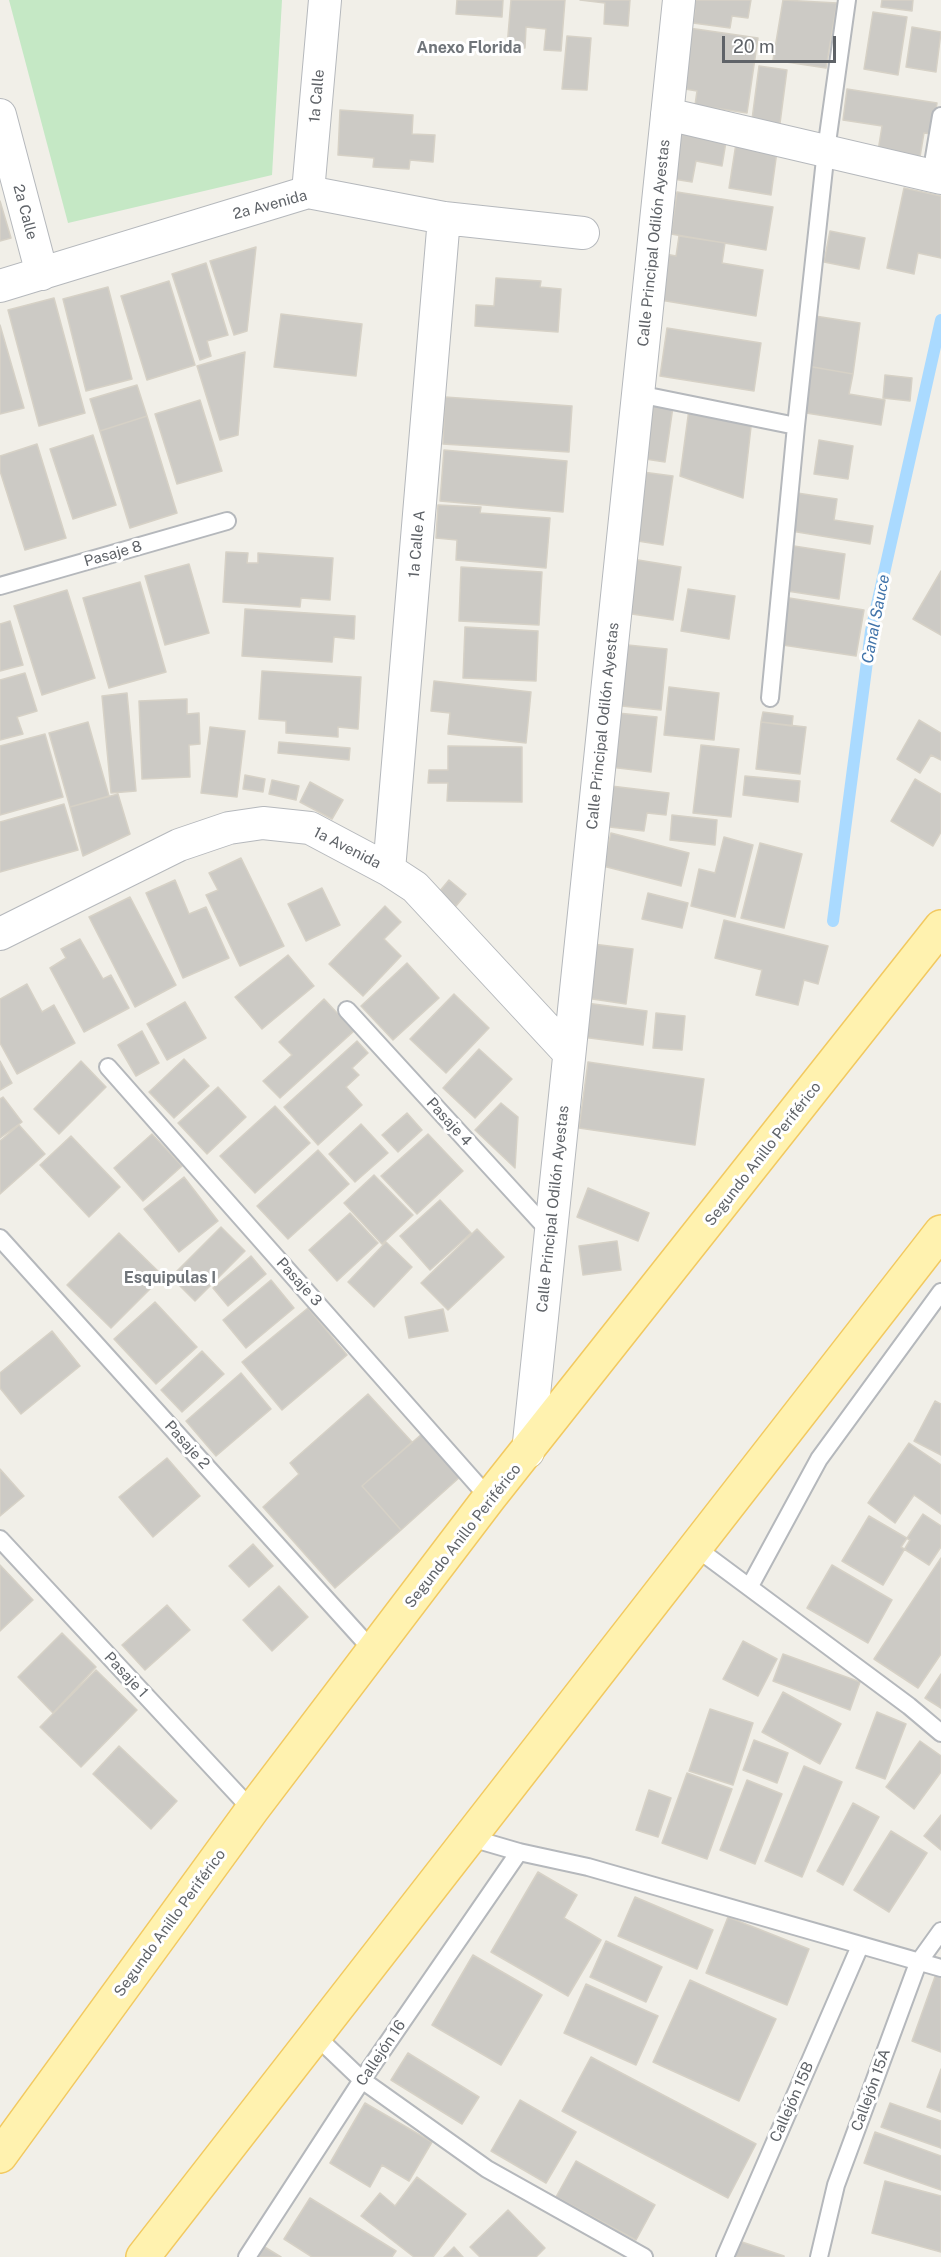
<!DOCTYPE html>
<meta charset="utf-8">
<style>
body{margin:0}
#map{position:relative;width:941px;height:2257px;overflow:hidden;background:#f1efe8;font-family:"Public Sans",sans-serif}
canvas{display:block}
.scale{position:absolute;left:722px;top:36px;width:114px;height:27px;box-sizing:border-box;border:3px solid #5f6368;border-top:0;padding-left:8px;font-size:18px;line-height:21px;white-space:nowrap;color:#5f6368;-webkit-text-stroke:4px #fff;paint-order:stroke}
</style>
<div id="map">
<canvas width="941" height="2257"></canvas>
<div class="scale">20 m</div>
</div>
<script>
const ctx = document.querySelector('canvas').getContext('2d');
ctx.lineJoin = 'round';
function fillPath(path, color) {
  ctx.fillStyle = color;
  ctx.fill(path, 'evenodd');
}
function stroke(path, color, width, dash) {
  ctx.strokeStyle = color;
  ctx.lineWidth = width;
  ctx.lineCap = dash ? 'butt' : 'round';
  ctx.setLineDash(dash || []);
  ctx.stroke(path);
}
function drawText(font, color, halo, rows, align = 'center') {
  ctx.font = font + ' "Public Sans",sans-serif';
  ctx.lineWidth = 6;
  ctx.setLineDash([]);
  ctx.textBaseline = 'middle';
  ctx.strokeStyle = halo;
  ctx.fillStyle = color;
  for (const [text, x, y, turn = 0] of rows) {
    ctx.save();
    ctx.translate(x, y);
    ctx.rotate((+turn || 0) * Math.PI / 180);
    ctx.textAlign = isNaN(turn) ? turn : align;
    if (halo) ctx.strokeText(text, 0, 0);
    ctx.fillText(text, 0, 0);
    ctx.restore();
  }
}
fillPath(new Path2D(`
 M9 0H282L272 175 68 223Z`), '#c5e8c5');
stroke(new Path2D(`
 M833 921 871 631 941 320`), '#aadaff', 12);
const building = new Path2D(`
 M457 0H503L502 17 456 14Z
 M511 0H565L561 51 544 50 546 29 526 27 525 48 507 47Z
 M580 0H630L628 26 604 24 605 3Z
 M682 0H751L748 18 732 16 730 28 693 23 695 10 681 9Z
 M783 0 837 3 826 68 773 60Z
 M882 0H913L912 11 881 7Z
 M873 12 907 17 898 75 864 69Z
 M682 27 758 38 747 113 695 105 697 91 673 87Z
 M912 27 941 32 936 72 906 67Z
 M567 36 591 38 587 90 562 89Z
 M759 66 787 70 779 131 751 127Z
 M847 89 937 103 932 134 924 133 920 157 878 151 882 126 843 120Z
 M340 110 413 115 412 134 435 135 433 162 410 160 409 169 373 167 374 158 338 155Z
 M675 128 727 136 722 166 696 161 692 182 667 178Z
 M737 137 778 144 771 195 729 188Z
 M904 188 941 196V258L918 253 914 274 887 268Z
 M677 192 773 207 766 250 671 234Z
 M0 201 11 238 0 241Z
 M830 231 865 238 859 269 824 262Z
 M679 236 725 243 722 263 763 270 756 316 648 298 655 252 676 256Z
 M256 247 247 331 234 335 210 261Z
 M206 263 228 335 207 341 211 356 200 360 172 274Z
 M496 278 541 281 540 287 561 289 558 332 475 326 476 305 494 306Z
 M169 281 195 365 147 380 121 296Z
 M108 287 132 379 86 391 63 299Z
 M54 298 85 413 39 426 8 310Z
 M281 314 362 324 356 376 274 367Z
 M815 316 860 323 853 374 807 366Z
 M0 325 24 408 0 414Z
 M667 328 761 343 754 391 660 376Z
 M245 352 238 435 220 440 197 366Z
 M807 366 853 374 849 394 885 400 881 425 800 412Z
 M885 375 912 378 910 401 883 398Z
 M137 385 147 416 100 431 90 399Z
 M445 397 572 406 569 452 443 444Z
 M200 400 222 471 177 484 155 414Z
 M641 402 673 407 665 462 632 457Z
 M689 409 752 418 743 498 680 476Z
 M147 416 177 513 130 528 100 431Z
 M93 435 116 505 73 519 50 449Z
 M819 440 853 446 848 479 814 474Z
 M37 444 66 538 25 550 0 471V456Z
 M444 450 567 461 563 512 440 501Z
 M635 471 673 476 663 545 625 539Z
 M797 493 837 499 834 520 873 526 870 544 791 531Z
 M438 505 481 507 480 513 550 518 546 568 456 560 457 540 436 538Z
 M794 546 845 554 839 599 787 591Z
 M226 552 248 553 247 563H258V553L333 558 330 600 301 598 300 607 223 602Z
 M626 558 681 567 673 620 618 612Z
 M189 564 209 633 165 645 145 576Z
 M461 567 542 572 539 625 459 621Z
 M941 571V635L913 619Z
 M140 582 166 672 109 688 83 598Z
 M688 589 735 596 729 639 681 631Z
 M67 590 95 678 42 695 14 606Z
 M783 597 864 610 856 656 776 644Z
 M245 609 355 616 354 639 334 637 332 662 242 656Z
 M10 621 23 665 0 671V624Z
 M465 627 538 631 536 681 463 678Z
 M608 643 667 649 661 710 602 704Z
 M262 671 361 677 358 729 338 727V737L286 733V721L259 719Z
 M25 673 37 711 17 717 23 734 0 740V680Z
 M434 681 531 692 526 743 448 734 450 713 431 711Z
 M669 687 719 693 714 740 664 735Z
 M127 693 136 791 111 793 102 696Z
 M187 699V714L199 713 200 744 189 745 190 777 142 779 139 701Z
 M608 712 657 717 651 772 602 766Z
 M763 712 793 716 792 726 761 722Z
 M919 720 941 733V760L931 755 920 773 897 759Z
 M88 722 109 796 70 807 49 733Z
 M761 722 806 727 800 774 756 769Z
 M210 727 245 731 237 797 201 793Z
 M45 734 63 797 0 815V746Z
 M279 742 350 748 349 760 278 753Z
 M701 745 739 749 731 817 693 813Z
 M448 746 522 747V802L447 801 448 783H428L429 770H448Z
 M245 775 265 779 263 792 243 789Z
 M745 776 800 781 798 802 743 795Z
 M915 779 941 794V832L933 846 891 821Z
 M272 780 299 786 296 800 269 794Z
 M310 782 343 800 332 819 300 802Z
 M611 786 669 793 666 815 647 813 644 831 601 826Z
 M118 794 130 834 83 856 70 807Z
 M64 804 78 850 0 872V822Z
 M672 815 717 820 715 845 670 840Z
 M611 833 689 853 681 886 603 866Z
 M724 837 753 845 735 917 691 906 699 869 715 873Z
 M760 843 802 854 784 928 741 918Z
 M241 858 284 946 240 966 206 895 218 890 209 873Z
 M175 880 189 914 206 907 229 958 183 978 146 893Z
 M449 880 466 894 456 906 439 892Z
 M322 888 340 925 306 941 288 904Z
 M648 893 688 903 682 928 642 919Z
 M130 897 176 985 135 1007 89 917Z
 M385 906 401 922 384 939 401 956 363 996 329 964Z
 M724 920 828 946 818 984 804 980 798 1005 756 995 762 970 715 958Z
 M80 939 103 979 111 975 129 1008 84 1032 50 968 66 958 61 949Z
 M585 943 633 949 626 1004 579 997Z
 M288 955 314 986 262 1029 235 997Z
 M407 963 439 998 393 1040 361 1006Z
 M27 984 42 1012 54 1005 75 1043 17 1074 0 1043V999Z
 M454 994 489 1028 446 1073 410 1039Z
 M324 999 354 1031 280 1098 263 1081 292 1055 279 1042Z
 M185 1002 206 1038 167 1060 147 1024Z
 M586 1003 647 1011 643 1045 582 1037Z
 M656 1013 685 1016 682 1050 653 1048Z
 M142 1031 159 1063 136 1076 118 1045Z
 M357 1041 368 1053 352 1068 359 1075 346 1087 362 1105 318 1145 284 1107Z
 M479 1049 512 1079 475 1118 443 1088Z
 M184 1059 209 1086 174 1118 149 1092Z
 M0 1061 12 1083 0 1090Z
 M81 1061 106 1087 59 1134 34 1109Z
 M588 1062 704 1079 695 1145 579 1128Z
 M218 1087 246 1117 207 1154 178 1123Z
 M3 1097 22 1122 0 1138V1099Z
 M501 1103 518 1117 515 1168 475 1130Z
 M275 1106 310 1143 255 1193 220 1156Z
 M407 1113 422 1130 398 1152 382 1135Z
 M361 1124 388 1153 355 1182 329 1154Z
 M19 1125 45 1154 0 1194V1141Z
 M152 1134 182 1166 143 1201 114 1168Z
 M428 1134 463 1171 417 1214 381 1176Z
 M71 1136 120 1187 89 1217 40 1165Z
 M318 1150 349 1184 288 1239 257 1206Z
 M374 1175 413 1215 382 1244 344 1203Z
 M184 1177 218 1221 179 1252 144 1209Z
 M588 1188 649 1213 638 1241 577 1217Z
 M440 1200 471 1233 430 1270 400 1236Z
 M350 1213 378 1243 337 1281 309 1250Z
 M221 1227 245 1251 195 1301 171 1277Z
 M477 1229 504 1257 448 1310 421 1283Z
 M119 1233 163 1276 111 1328 67 1285Z
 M617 1241 621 1270 583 1275 579 1246Z
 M386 1242 412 1267 374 1307 348 1282Z
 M251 1256 266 1274 228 1306 213 1288Z
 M271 1280 294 1308 246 1348 223 1320Z
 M155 1302 197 1347 156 1384 114 1339Z
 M308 1308 347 1355 282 1410 242 1362Z
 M443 1309 448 1331 409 1338 405 1317Z
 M52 1331 80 1366 21 1414 0 1388V1373Z
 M202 1351 224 1374 182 1412 161 1390Z
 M241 1373 271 1409 216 1456 186 1421Z
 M368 1394 412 1442 362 1486 401 1530 335 1588 263 1507 299 1474 290 1463Z
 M935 1401 941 1404V1455L914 1441Z
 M423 1433 461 1476 401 1530 362 1486Z
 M909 1443 941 1465V1514L914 1495 895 1523 868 1503Z
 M167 1458 200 1496 153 1537 119 1497Z
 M0 1469 24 1496 0 1516Z
 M923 1514 941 1526V1547L929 1565 901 1547Z
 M869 1516 910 1540 883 1585 842 1561Z
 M253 1544 273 1566 249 1587 229 1566Z
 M941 1558V1654L918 1688 874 1659Z
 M0 1565 33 1600 0 1631Z
 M832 1565 892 1600 868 1643 807 1608Z
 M279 1586 308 1617 272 1651 243 1620Z
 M167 1605 190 1630 145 1670 122 1645Z
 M62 1633 96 1667 53 1713 18 1677Z
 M743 1641 777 1659 758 1696 723 1679Z
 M783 1654 860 1682 850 1710 773 1681Z
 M96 1670 137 1710 81 1767 40 1727Z
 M941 1674V1708L925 1698Z
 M783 1692 841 1724 820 1764 762 1732Z
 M710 1709 753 1723 733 1785 689 1771Z
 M877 1712 906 1724 885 1779 856 1768Z
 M754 1740 788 1753 777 1783 743 1770Z
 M920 1741 941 1756V1772L914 1809 886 1787Z
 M119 1746 177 1801 151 1829 93 1774Z
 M804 1766 842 1782 802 1877 765 1861Z
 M687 1773 732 1789 707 1859 662 1843Z
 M747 1780 782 1794 755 1864 720 1850Z
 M649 1790 671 1798 658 1837 636 1830Z
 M853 1803 879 1817 843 1885 817 1871Z
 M941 1815V1850L924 1836Z
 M891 1831 927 1853 889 1912 854 1890Z
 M538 1872 577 1895 564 1918 601 1940 568 1996 491 1952Z
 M635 1897 713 1930 697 1969 618 1936Z
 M728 1917 809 1949 787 2005 706 1973Z
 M606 1941 662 1967 646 2002 590 1977Z
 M473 1955 542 1995 501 2065 432 2025Z
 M937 1971 941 1973V2052L912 2041Z
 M690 1980 776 2019 739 2101 653 2062Z
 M586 1984 658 2016 636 2065 564 2033Z
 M408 2053 479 2097 462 2124 391 2080Z
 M591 2057 756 2144 728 2198 562 2111Z
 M941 2069V2112L927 2107Z
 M520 2100 576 2132 546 2183 491 2151Z
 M365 2103 432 2142 409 2181 382 2165 370 2187 330 2163Z
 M890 2103 941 2121V2148L881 2127Z
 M875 2132 941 2156V2190L864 2163Z
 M576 2161 655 2205 636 2240 556 2197Z
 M417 2177 466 2214 433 2257H414L361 2216 380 2193 395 2206Z
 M885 2181 941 2196V2252L872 2233Z
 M310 2198 396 2251 392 2257H312L284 2239Z
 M508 2210 545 2248 536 2257H480L470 2247Z
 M739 2241 784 2256V2257H734Z
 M263 2246 281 2257H249Z
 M454 2247 463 2257H444Z`);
fillPath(building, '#cccac5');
stroke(building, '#d6d1c6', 1.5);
const lane = new Path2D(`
 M931 175 941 116
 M638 394 796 426 826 150 847 0
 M0 586 227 521
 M770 698 796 426
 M347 1010 551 1233
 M108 1067 489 1498
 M0 1238 374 1652
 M0 1539 252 1810
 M695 1547 909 1706 941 1733
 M750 1586 819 1459 941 1292
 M471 1838 519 1852 588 1867 941 1968
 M316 2036 362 2080 487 2169 644 2257
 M247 2257 362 2080 519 1852
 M725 2257 860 1946
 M819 2257 836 2185 918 1963 941 1931`);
const street = new Path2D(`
 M667 114 941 178
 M0 115 42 274
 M308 192 325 0
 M0 286 308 192 444 218 583 233
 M389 870 444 218
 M0 934 179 845 229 828 263 823 310 828 389 870 415 887 569 1053
 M528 1452 679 0`);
const primary = new Path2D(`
 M0 2156 252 1810 489 1498 941 927
 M143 2257 941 1232`);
stroke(lane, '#b5b8bc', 20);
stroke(street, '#b5b8bc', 34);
stroke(primary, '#f2c960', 36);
stroke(lane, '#fff', 16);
stroke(street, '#fff', 32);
stroke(primary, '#fff2af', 33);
drawText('15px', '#5f6368', '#fff', [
 ["1a Calle",317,96,-85],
 ["2a Avenida",270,205,-15],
 ["2a Calle",25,212,75],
 ["Calle Principal Odilón Ayestas",654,243,-84],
 ["1a Calle A",417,544,-85],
 ["Pasaje 8",113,554,-16],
 ["Calle Principal Odilón Ayestas",603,726,-84],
 ["1a Avenida",347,848,27],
 ["Pasaje 4",449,1122,48],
 ["Segundo Anillo Periférico",763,1154,-52],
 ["Calle Principal Odilón Ayestas",553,1209,-84],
 ["Pasaje 3",299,1282,48],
 ["Pasaje 2",187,1445,48],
 ["Segundo Anillo Periférico",463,1536,-52],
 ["Pasaje 1",126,1675,47],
 ["Segundo Anillo Periférico",170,1923,-54],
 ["Callejón 16",381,2053,-56],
 ["Callejón 15A",871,2090,-70],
 ["Callejón 15B",792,2102,-66]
]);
drawText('bold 16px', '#70757a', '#fff', [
 ["Anexo Florida",469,48],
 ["Esquipulas I",170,1278]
]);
drawText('italic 16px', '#4174aa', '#fff', [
 ["Canal Sauce",876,619,-79]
]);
</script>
